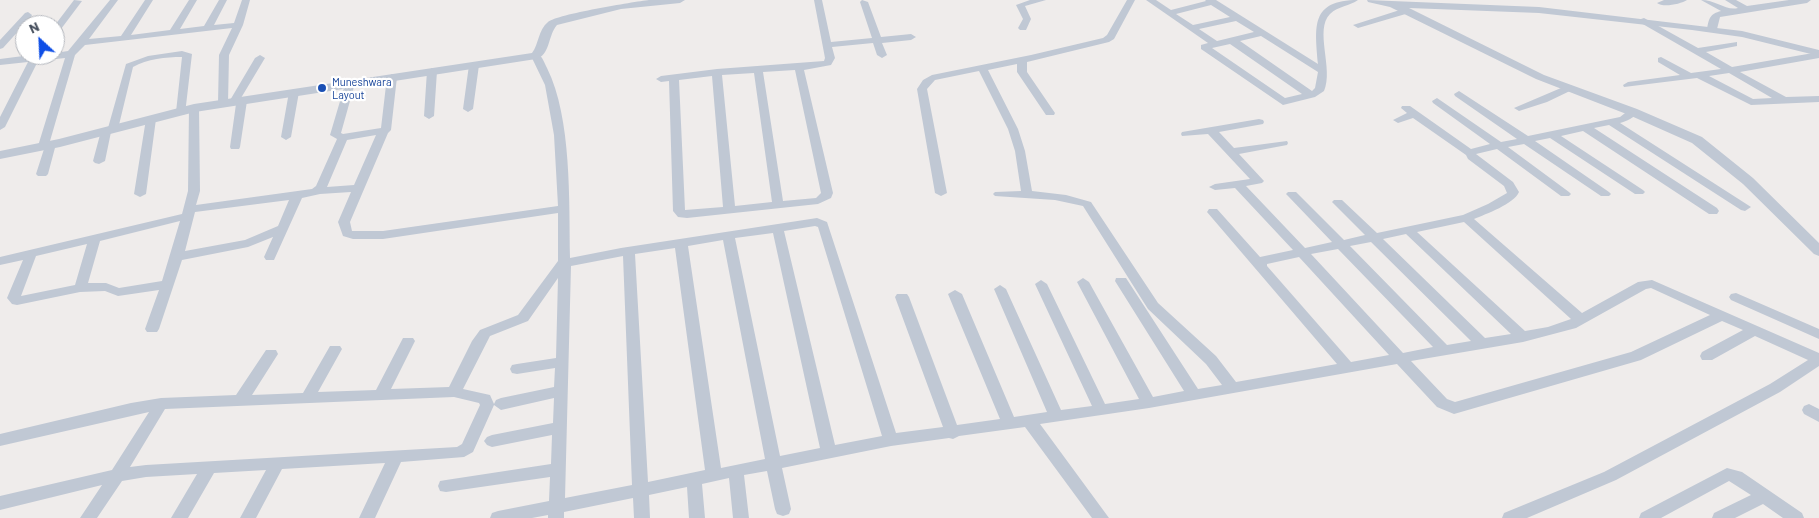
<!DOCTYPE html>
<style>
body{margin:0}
#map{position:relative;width:1819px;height:518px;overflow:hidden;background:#efeceb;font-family:Barlow,sans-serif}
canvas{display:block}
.north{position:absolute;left:15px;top:15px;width:50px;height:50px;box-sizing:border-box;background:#fff;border:1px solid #b4b7bd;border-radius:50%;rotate:335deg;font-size:14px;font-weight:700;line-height:20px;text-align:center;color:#434c5a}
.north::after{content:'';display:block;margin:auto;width:18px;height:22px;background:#0e4ee6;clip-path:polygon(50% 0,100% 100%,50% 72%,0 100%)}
</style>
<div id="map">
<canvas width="1819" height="518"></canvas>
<div class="north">N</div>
</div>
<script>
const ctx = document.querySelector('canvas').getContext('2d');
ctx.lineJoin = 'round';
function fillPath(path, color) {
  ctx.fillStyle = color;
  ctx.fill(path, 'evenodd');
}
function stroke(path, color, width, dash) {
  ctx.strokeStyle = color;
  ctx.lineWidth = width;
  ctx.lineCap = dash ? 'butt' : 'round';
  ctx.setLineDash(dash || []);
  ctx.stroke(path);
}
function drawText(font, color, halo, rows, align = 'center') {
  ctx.font = font + ' Barlow,sans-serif';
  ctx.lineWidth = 4.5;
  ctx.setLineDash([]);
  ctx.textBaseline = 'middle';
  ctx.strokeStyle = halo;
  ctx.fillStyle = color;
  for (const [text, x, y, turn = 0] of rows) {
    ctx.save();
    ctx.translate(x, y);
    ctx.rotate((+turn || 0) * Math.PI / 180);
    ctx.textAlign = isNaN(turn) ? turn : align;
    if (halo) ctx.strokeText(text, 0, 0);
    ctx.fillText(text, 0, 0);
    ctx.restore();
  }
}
fillPath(new Path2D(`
 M74 0 82 1 58 33 55 34V25Z
 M110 0H118L89 39 121 36 145 0H153L131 35 170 30 189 0H197L180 29 204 26 219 0H227L214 25 234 23 242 0H250L243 25 229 55 228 103 223 106 218 103 219 55 232 28 85 45 75 55 50 141 56 144 48 174 46 176H38L36 174 44 149 38 146 65 58 38 61 5 127 0 130V117L28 62 0 65V59L31 55H55V53L68 51Z
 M814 0H822L831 42 872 38 860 2 862 0 868 2 881 37 911 34 916 37 911 40 882 43 887 55 882 58 877 55 873 43 832 47 835 58 831 65 804 70 833 193 831 198 818 204 687 218 678 217 673 211 669 81 661 82 656 79 661 76 717 69 824 61 825 58ZM795 70 821 193 816 198 783 201 763 72ZM754 73 772 202 735 206 722 75ZM712 76 723 207 685 210 679 80Z
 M1030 0H1046L1025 6 1031 19 1026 30H1020L1018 28 1023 19 1016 5Z
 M1127 0H1135L1114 39 1109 42 1027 62V72L1055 113 1054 115H1046L1017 72V64L988 70 1018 129 1025 151 1032 191 1066 195 1091 202 1158 303 1216 356 1236 382 1337 364 1207 212 1209 209H1217L1260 257 1293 250 1235 188 1215 190 1209 187 1215 184 1250 179 1208 134 1182 136 1181 134 1182 132 1259 119 1263 120 1264 122 1263 124 1219 132 1234 148 1287 141 1288 143 1287 145 1239 154 1264 181 1262 183 1246 186 1305 248 1332 242 1288 196 1286 194 1288 192H1296L1344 240 1365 235 1332 202 1334 200H1342L1377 233 1463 215 1488 204 1507 193 1504 186 1468 159 1466 155 1413 118 1398 123 1393 120 1407 113 1401 108 1402 106H1410L1471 149 1490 144 1433 103 1432 101 1437 98 1501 142 1517 139 1455 96 1454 94 1459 91 1528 136 1620 117 1629 110H1637L1638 112C1634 118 1627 121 1620 123L1751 207 1745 211 1741 210 1609 125 1594 128 1717 208 1719 211 1717 214H1709L1583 131 1561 136 1643 190 1645 192 1643 194H1635L1550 138 1535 141 1609 192 1611 194 1609 196H1601L1524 144 1508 147 1569 192 1571 194 1569 196H1561L1497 149 1476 154 1513 182 1519 192C1514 204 1486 214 1474 219L1582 313 1638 282 1652 280 1819 353V366L1780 392 1616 480 1527 518H1502L1504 513 1604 472 1770 384 1808 360 1755 336 1712 360H1702L1700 356 1702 352 1743 330 1722 321 1641 360 1454 414 1437 407 1397 364 1149 408 1040 424 1109 518H1092L1025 427 959 436 953 439 949 438 891 446 782 468 791 509 789 514 783 516 777 514 775 509 767 471 744 475 749 518H733L729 478 702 484 705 518H689L687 487 649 495 650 518H634L633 498 564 512V518H548V515L532 518H490L492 513 498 511 549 501 550 477 446 492 440 491 438 486 440 481 446 480 551 464 552 435 492 447 487 445 484 441 487 437 492 435 553 423 554 398 501 410 494 405 473 452 464 457 401 462 375 518H359L385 463 282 469 256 518H240L266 470 214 473 188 518H171L197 474 146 477 122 481 97 518H80L102 485 0 510V496L112 470 149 412 0 446V434L131 403 161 398 236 395 266 350H276L278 354 252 395 303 393 330 346H340L342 349 318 392 376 390 403 338H413L415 341 391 389 449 387 472 341 480 330 518 315 558 261V213L383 239H353L343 236 338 222 351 192 320 194 302 198 274 260H266L264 257 273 237 248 247 182 260 159 329 157 332H147L145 329 159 290 118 296 105 291 80 292 17 305 12 304 7 298 23 260 0 265V257L182 214 188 191 189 108 194 105 199 108 200 191 196 205 312 189 316 186 337 139 330 135 346 81 350 80 355 83 341 133 343 134 381 128 387 77 392 74 397 77 391 130 388 133 350 222 352 231H383L558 206 554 135 545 85 531 56 536 53C542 55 544 62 547 68 572 118 569 202 570 258L621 248 817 218 827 222 896 433 943 427 895 297 897 294H907L909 297 957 425 1000 419 948 294 955 290 962 294 1014 417 1047 412 994 289 1000 285 1006 289 1061 410 1092 406 1035 284 1041 280 1047 284 1105 404 1139 399 1077 282 1083 278 1089 282 1153 397 1184 391 1115 281 1116 278H1126L1198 389 1222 385 1206 364 1148 309 1083 206 1055 200 995 196 993 194 995 192 1021 191 1015 151 1008 129 979 71 935 80 927 89 947 193 941 196 935 193 917 89 923 80 932 75 1031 55 1103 38 1107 35ZM376 135 354 185 327 187 347 140ZM289 200 278 226 245 240 185 251 195 212ZM180 221 162 281 119 288 106 283H88L100 241ZM1464 222 1571 319 1548 327 1525 331 1417 232ZM815 226 818 227 882 436 835 445 784 231ZM773 233 820 448 780 456 735 238ZM1406 234 1511 334 1485 338 1383 239ZM723 240 765 459 721 468 688 246ZM1371 242 1471 341 1447 345 1350 246ZM87 244 75 285 21 296 36 256ZM675 248 705 470 648 482 635 254ZM1338 249 1433 347 1403 353 1311 254ZM623 256 632 485 565 498 571 266ZM1299 257 1389 355 1351 362 1267 266V264ZM558 278 556 358 517 364 512 365 510 369 512 373 517 374 555 368 554 387 501 398 496 400 494 404 490 395 463 389 490 336 528 321ZM1651 288 1710 315 1631 352 1455 402 1447 399 1411 361 1523 342 1576 328 1646 289ZM454 397 479 403 480 405 462 444 457 447 146 465 130 467 165 409Z
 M1146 0H1156L1171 10 1206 1 1205 0H1216L1318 64C1315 27 1310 0 1358 0 1350 6 1338 6 1330 14 1314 30 1334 69 1324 91L1315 97 1283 105 1201 49V45L1208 43ZM1211 5 1230 17 1193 25 1176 14ZM1236 21 1254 32 1217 41 1199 29ZM1261 36 1318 72 1315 88 1312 91 1240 41ZM1230 44 1302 94 1285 98 1212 48Z
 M1664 0H1687C1681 4 1663 8 1657 3Z
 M1701 0C1716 0 1726 11 1738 8L1725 0H1736L1747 6 1789 0H1811L1807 3 1720 17 1717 29 1712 32 1707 29C1709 18 1710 14 1721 11Z
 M1406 8 1410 11 1409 13 1358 28 1353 25Z
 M28 12 32 15 31 17 3 48 0 49V40L25 13Z
 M1644 18 1698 48 1737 42V46L1706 52 1732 67 1819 52V58L1740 72 1786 97 1819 96V102L1751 105 1697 78 1624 87 1623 85 1628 82 1680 75 1658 62V58L1661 57 1691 73 1721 69 1641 23V19ZM1729 73 1772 98 1753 99 1709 76Z
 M182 51 192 54 185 114 181 115 176 112 182 57C166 57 147 59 133 67L118 129 117 131 111 132 105 161 99 164 95 163 93 161 101 131 102 129 108 128 126 64 148 56Z
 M260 55 265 58 241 98 247 101 240 147 239 149H231L230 147 236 104H230L229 102 255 58Z
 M474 62 479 65 473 109 468 112 463 109 469 65Z
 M432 68 437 71 434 116 429 119 424 116 427 71Z
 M1568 85 1572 86V90L1547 102 1519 111 1514 108Z
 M294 89 299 92 291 137 286 140 281 137 289 92Z
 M151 116 156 119 146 194 140 197 134 194 146 119Z
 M1736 293 1819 329V339L1731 300 1729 297 1731 294Z
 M1809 404 1819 409V422L1804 414 1802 410 1804 406Z
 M1727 468 1742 472 1802 513 1804 518H1783L1763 504 1735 518H1712L1714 513 1751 495 1729 481 1661 518H1639L1641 513Z`), '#c0c8d4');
fillPath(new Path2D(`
 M649 0H685L680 3 621 9 557 25C548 35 550 56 536 59L195 112 60 147 0 159V151L59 139 194 104 532 53C539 44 538 30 548 22 558 14 633 2 649 0Z
 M1367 0 1539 7 1742 31 1819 50V56L1742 37 1692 30 1539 13 1409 8 1544 75 1637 109 1702 137 1753 178 1819 243V256L1814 254 1743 184 1692 143 1629 115 1536 79 1390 7 1368 2Z`), '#c0c8d4');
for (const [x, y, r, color] of [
 [322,88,5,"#1a4fb4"]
]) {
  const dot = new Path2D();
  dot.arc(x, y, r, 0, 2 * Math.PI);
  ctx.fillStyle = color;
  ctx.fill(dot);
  stroke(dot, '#fff', 2);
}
drawText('11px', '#164399', '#fff', [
 ["Muneshwara",332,82],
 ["Layout",332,95]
], 'left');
</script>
